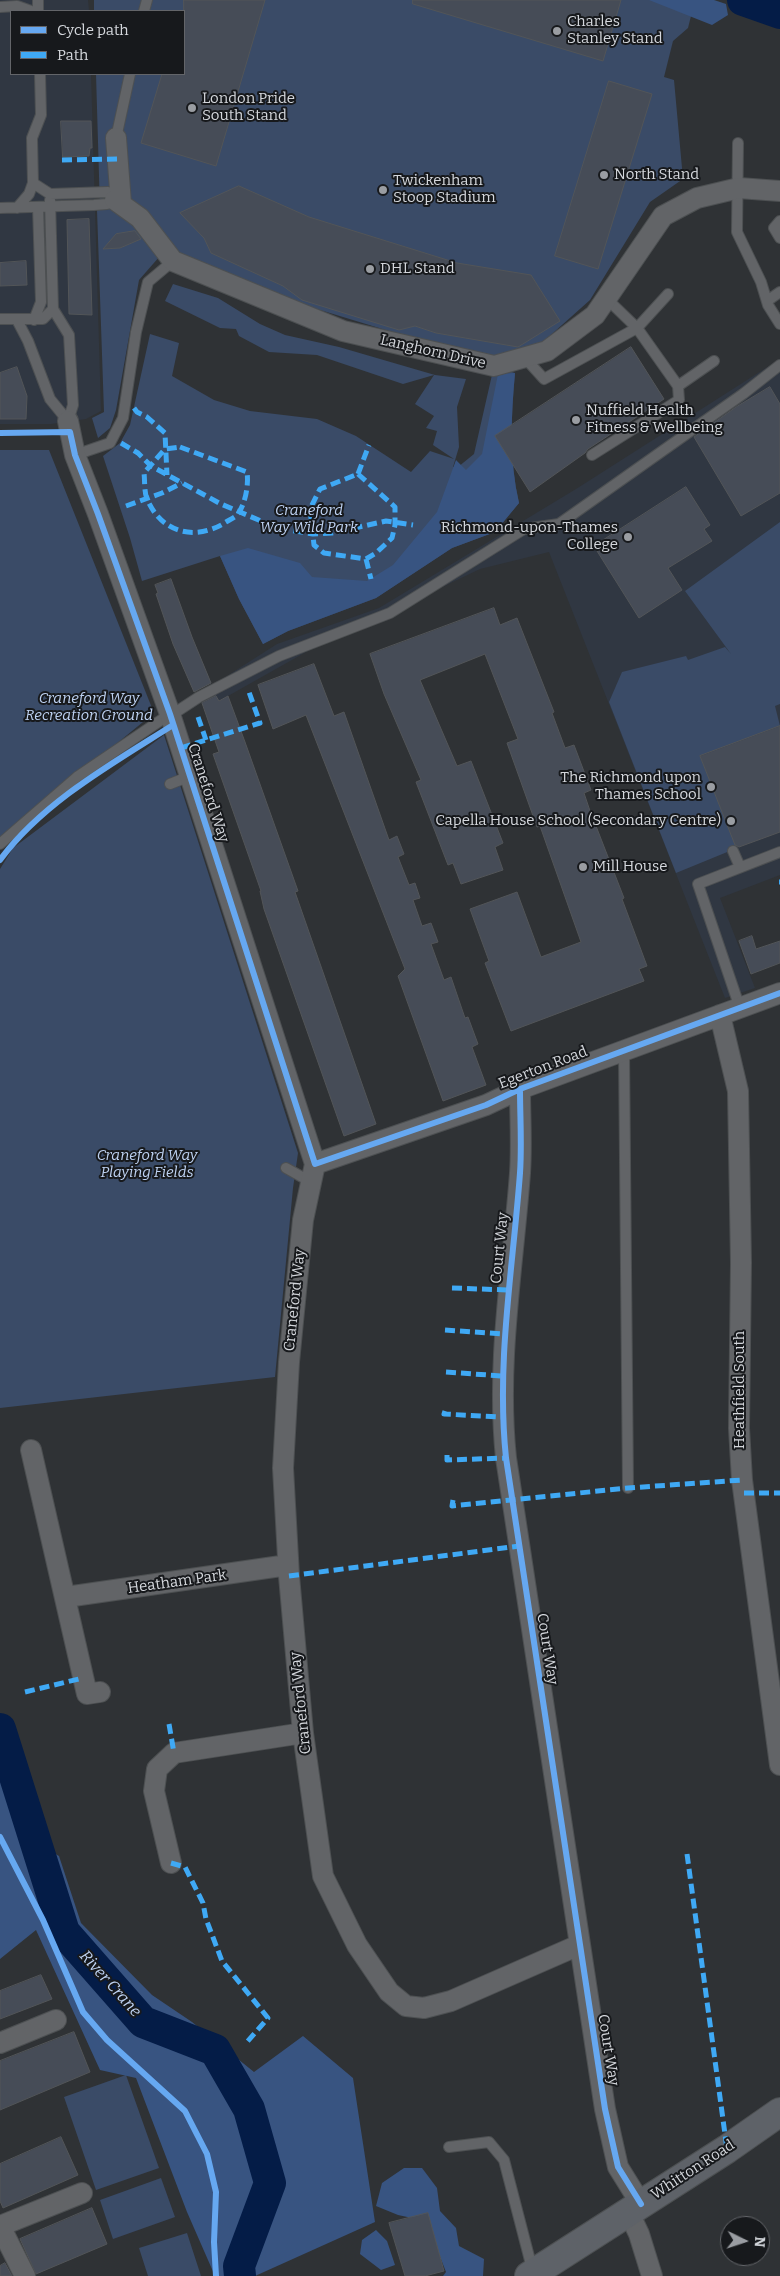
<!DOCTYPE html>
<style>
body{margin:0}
#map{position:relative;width:780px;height:2276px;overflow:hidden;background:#2f3235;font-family:Bitter,serif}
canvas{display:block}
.legend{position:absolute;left:10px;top:10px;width:175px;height:65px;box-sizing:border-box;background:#17191c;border:1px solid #636569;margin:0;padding:6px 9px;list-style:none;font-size:15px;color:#d4d7dc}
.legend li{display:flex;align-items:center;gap:10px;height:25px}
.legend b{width:25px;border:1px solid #636569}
.north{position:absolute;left:720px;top:2216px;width:50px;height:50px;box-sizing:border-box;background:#17191c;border:1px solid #636569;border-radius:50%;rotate:94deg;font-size:14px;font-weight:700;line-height:20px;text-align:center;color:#d4d7dc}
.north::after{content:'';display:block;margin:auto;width:18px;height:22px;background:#9a9da2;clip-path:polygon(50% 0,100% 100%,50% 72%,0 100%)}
</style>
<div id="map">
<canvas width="780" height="2276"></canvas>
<ul class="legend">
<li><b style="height:6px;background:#66a8f1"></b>Cycle path</li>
<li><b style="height:6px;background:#3fa9f5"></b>Path</li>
</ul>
<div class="north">N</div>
</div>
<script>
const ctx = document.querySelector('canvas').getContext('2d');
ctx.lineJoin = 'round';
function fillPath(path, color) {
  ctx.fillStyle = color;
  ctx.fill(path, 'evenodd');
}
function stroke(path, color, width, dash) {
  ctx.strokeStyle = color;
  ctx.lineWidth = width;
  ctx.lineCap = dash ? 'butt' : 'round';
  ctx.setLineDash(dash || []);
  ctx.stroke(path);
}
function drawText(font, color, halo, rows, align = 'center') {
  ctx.font = font + ' Bitter,serif';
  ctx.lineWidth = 4;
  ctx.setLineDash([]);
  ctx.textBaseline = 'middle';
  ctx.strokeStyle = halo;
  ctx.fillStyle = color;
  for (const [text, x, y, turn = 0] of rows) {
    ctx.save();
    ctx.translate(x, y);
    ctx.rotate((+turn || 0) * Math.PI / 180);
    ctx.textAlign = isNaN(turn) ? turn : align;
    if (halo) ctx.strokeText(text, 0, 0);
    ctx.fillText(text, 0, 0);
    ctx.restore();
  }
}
fillPath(new Path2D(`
 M0 0H88L89 11H11V74H91L101 411 86 419 51 424H0Z
 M780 359V875L720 898 755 988 725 998 549 552 480 569 306 652 205 709 199 697 202 692 277 644 379 608 576 489Z`), '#303742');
fillPath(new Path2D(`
 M94 0H680L694 4 688 28 673 41 664 77 674 80 683 179 650 202 590 300 525 358 471 356 238 285 160 256 139 280 116 410 110 428 98 438 92 418 104 412 97 210H100L96 74H184V11H94Z
 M173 284 218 298 260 324 285 335 339 347 435 375 466 379 457 407 459 447 453 467H458L474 454 494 366 515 373C511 416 509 460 519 503L495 532 452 548 376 598 288 631 263 644 239 599 220 556 142 581 130 538 103 456 120 443 130 425 150 334 179 343 172 376 214 400 250 411 317 419 356 436 411 472 430 451 454 459 433 445 437 431 426 428 434 416 415 404 434 375 403 384 317 355 269 352 239 336 236 329 220 328 165 301Z
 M0 450H49L154 713 0 839Z
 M780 522V704L775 706 780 726 700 756 737 848 676 873 609 702 622 672 686 656 688 660 725 647 731 654 685 591Z
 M164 735 298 1153 293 1188 275 1377 0 1408V869L13 848Z
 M126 2075 159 2168 96 2190 64 2097Z
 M161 2178 175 2217 113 2239 100 2200Z
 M187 2233 201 2276H148L139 2248Z`), '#3a4b67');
fillPath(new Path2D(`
 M649 0H714L726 4 728 15 712 25Z
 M515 373C511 416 509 460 519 503L495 532 452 548 376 598 288 631 263 644 239 599 220 556 248 548 300 563 312 577 367 581 393 565 437 512 456 460 466 470 482 454 498 374Z
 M0 1747 30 1839 59 1856 81 1923 152 1995 192 2022 254 2072 303 2036 353 2078 375 2222 255 2276H215L187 2212 136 2078 100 2070 36 1930 0 1959Z
 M404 2168H422L437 2188 440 2211 456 2228 459 2246 484 2259 483 2276H443L446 2272 426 2221 398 2215 376 2206 382 2183Z
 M376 2230 387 2241 395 2265 381 2270 360 2254 362 2240Z`), '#385481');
stroke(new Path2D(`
 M743 0 780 13
 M0 1729 64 1932 143 2022 215 2050 249 2109 270 2183 239 2266 240 2276`), '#041c47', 32);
const building = new Path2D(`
 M184 0H265L216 166 141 143 162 74H184Z
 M413 0H621L603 61 413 4Z
 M609 81 652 94 598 269 555 256Z
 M61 121H91L92 148H90L89 156 63 157Z
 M239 186 309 217 457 263 531 275 560 321 518 347 436 333 415 326 399 330 302 300 283 286 211 253 204 238 180 213Z
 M89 219 92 315 69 314 67 220Z
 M135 231 141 239 120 248 103 249 116 234Z
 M26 261 27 285 0 286V263Z
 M631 347 664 399 588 449 585 453 530 492 495 436Z
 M17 367 27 396 26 419H0V373Z
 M770 387 780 404V493L741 516 694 437 736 407Z
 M686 487 710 525 704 529 712 541 668 568 682 590 639 618 597 551 603 548 599 543Z
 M171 579 192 637 211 683 194 692 173 644 156 594 158 593 155 585Z
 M494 608 500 625 517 618 554 712 552 713 565 748 574 745 591 790 584 793 589 808 624 898 622 899 647 966 639 969 644 981 511 1031 485 963 489 961 470 909 517 892 541 957 581 942 540 826 537 827 507 743 518 739 485 654 420 680 457 766 471 761 503 843 495 847 503 870 461 884 453 863 448 865 416 782 421 780 384 694 370 654Z
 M314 664 334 716 344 712 389 840 397 836 404 854 398 857 409 885 415 883 420 898 413 900 422 926 431 923 438 942 431 944 444 980 451 977 465 1018 468 1017 478 1044 472 1047 486 1085 443 1101 398 976 405 969 306 715 273 729 258 685Z
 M216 696 219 701 228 696 245 742 298 891 295 892 376 1124 344 1136 264 909 260 891H261L213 754 219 752 202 703Z
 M780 726V832L739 847 735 845 700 756Z
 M752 936 756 949 780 941V963L751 974 739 941Z
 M41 1975 52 1999 0 2019V1991Z
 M74 2032 90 2072 0 2110V2061Z
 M61 2137 78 2175 3 2208 0 2201V2164Z
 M92 2208 107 2244 36 2274 20 2239Z
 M428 2213 444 2271 425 2276H405L389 2223Z
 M5 2263 12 2276H0V2266Z`);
fillPath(building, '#464c57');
stroke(building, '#525558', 1);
const service = new Path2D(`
 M38 0V11
 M0 7 17 6 31 11
 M144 11 147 0
 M116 138 130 74
 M738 143 737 232 761 282 768 305 780 324
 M0 208 94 205 107 204 115 200 108 192 50 194 33 183 32 138 41 115 40 74
 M17 208 29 194 33 183
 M780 221 774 228 780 238
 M607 299 637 328 678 386 714 361
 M767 301 780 292
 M53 309 69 335 73 405 68 421
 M0 319H43L53 309 50 200
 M17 320 28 341 50 399 68 421
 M34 320 41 302 38 207
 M525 358 544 379 637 328 668 294
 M75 455 110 443 123 418 136 332 148 282 173 261
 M592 455 679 400 678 386
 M170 716 199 697 279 656 390 613 524 529 559 524 743 394 780 365
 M170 784 190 776
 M0 844 77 777 170 714
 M733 851 740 867
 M740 1008 698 884 780 852
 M624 1050 628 1488
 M286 1168 311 1182
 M449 2147 489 2142 504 2160 533 2272`);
const minor = new Path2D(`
 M116 138 121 203
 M115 200 140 218 173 261 343 331 494 366 547 351 595 315 663 216 697 198 739 188 780 191
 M68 421 75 455 98 514 170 714 315 1164 303 1220 289 1362 283 1468 289 1576 303 1733 323 1876 357 1945 389 1992 406 2006 424 2008 451 2001 579 1945
 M720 1015 738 1091 741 1263 739 1428 742 1480 780 1765
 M520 1089C520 1117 522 1145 520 1173 513 1268 496 1362 506 1458L605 2109 618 2167 641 2204
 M315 1164 486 1105 520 1089 780 993
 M31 1450 87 1694 100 1692
 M66 1597 288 1565
 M171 1863 154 1791 157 1769 174 1753 303 1733
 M0 2043 56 2020
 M629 2213 639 2234 652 2276
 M0 2226 82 2193
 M0 2226 25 2276`);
const secondary = new Path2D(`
 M529 2276 727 2149 780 2112`);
stroke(service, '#4d5052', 12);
stroke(minor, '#4d5052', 22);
stroke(secondary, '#4d5052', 30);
stroke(service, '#626467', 10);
stroke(minor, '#626467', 20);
stroke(secondary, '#5e6268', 28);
stroke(new Path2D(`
 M62 160 118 159
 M134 408 137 412 147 417 165 433 167 475
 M121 443 138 453 151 466 221 504 268 524 289 530 313 534 332 533 386 521 413 525
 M180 447 247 472C249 485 245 507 236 516 232 519 227 521 223 524 193 541 161 532 147 499 144 492 145 481 144 473L165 449Z
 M358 474 395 507V525L392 538 376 553 366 559 324 553 314 545 310 509 320 489Z
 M358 474 369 445
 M126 506 162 493 182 483
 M366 559 371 579
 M198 717 206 740
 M181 748 260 723 249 692
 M779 882H780
 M452 1288 508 1290
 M445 1330 505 1334
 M446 1372 502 1376
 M445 1411 444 1414 501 1417
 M447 1455V1460L506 1458
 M744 1493H780
 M453 1500 452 1506 628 1488 742 1480
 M289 1576 519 1546
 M25 1692 83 1678
 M169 1724 174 1753
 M687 1854 727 2149
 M171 1863 185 1867 203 1903 206 1919 222 1961 268 2018 247 2042`), '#3fa9f5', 5, [10, 5]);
stroke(new Path2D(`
 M0 433 70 432 75 455 98 514 170 714 315 1164 486 1105 520 1089 780 993
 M0 860C43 802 113 763 173 725
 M520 1089C520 1117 522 1145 520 1173 513 1268 496 1362 506 1458L605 2109 618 2167 641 2204
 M0 1837 43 1920 83 2012 107 2040 185 2111 207 2154 216 2192 214 2242 216 2276`), '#66a8f1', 6);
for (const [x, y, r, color] of [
 [557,31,5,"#9a9da2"],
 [192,108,5,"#9a9da2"],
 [604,175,5,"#9a9da2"],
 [383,190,5,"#9a9da2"],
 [370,269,5,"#9a9da2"],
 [576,420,5,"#9a9da2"],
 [628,537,5,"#9a9da2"],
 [711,787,5,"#9a9da2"],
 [731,821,5,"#9a9da2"],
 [583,867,5,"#9a9da2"]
]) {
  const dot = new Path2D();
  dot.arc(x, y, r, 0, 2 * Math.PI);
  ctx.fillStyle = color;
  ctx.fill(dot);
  stroke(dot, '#17191c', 2);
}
drawText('15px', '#d4d7dc', '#17191c', [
 ["Charles",567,22],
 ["Stanley Stand",567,39],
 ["London Pride",202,99],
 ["South Stand",202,116],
 ["North Stand",614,175],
 ["Twickenham",393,181],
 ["Stoop Stadium",393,198],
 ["DHL Stand",380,269],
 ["Nuffield Health",586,411],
 ["Fitness & Wellbeing",586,428],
 ["Richmond-upon-Thames",618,528,"right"],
 ["College",618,545,"right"],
 ["The Richmond upon",701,778,"right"],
 ["Thames School",701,795,"right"],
 ["Capella House School (Secondary Centre)",721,821,"right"],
 ["Mill House",593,867]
], 'left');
drawText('15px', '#d4d7dc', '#17191c', [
 ["Langhorn Drive",433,352,13],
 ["Craneford Way",208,793,72],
 ["Egerton Road",543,1068,-21],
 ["Court Way",500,1248,-84],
 ["Craneford Way",295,1300,-84],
 ["Heathfield South",740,1390,-90],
 ["Heatham Park",177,1582,-8],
 ["Court Way",547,1649,81],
 ["Craneford Way",301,1703,-96],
 ["Court Way",608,2050,81],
 ["Whitton Road",693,2170,-33]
]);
drawText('italic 15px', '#bed2f2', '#17191c', [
 ["Craneford",309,511],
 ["Way Wild Park",309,528],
 ["Craneford Way",89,699],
 ["Recreation Ground",89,716],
 ["Craneford Way",147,1156],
 ["Playing Fields",147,1173]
]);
drawText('italic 16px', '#c1d5f5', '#17191c', [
 ["River Crane",110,1984,48]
]);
</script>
